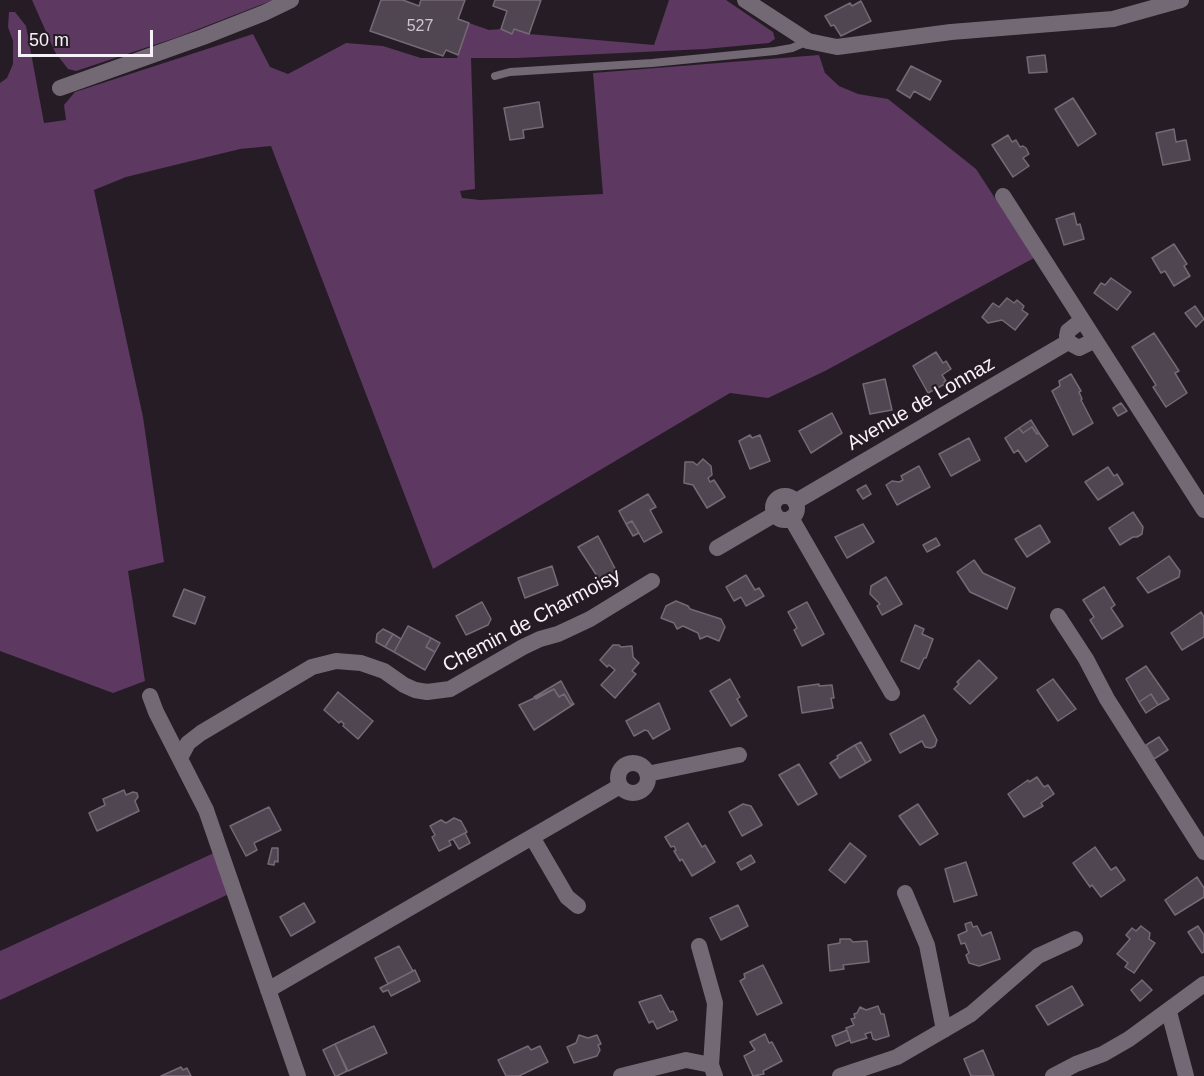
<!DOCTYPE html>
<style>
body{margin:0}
#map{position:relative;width:1204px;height:1076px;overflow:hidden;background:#251c26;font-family:Helvetica,sans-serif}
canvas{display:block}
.scale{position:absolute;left:18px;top:30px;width:135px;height:27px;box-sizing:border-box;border:3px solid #f7f1f8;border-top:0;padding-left:8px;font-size:18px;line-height:21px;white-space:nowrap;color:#f7f1f8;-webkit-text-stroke:4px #251c26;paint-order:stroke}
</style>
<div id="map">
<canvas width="1204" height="1076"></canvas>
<div class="scale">50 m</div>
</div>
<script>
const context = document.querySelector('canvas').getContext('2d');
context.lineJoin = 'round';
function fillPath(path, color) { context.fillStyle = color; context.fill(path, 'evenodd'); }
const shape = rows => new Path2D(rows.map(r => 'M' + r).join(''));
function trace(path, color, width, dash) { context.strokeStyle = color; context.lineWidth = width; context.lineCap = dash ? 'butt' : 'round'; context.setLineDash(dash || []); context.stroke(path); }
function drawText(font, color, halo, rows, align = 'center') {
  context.font = font + ' Helvetica,sans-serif'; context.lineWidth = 4.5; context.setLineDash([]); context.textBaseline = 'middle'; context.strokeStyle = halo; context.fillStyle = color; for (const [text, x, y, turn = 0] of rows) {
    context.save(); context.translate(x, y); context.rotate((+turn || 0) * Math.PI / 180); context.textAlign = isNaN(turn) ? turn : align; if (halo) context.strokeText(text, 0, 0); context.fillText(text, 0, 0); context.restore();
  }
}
fillPath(shape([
 [32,0,273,0,178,37,76,71,68,69,55,52],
 [669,0,726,0,773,32,775,39,769,43,705,49,517,58,471,58,475,189,460,191,462,198,480,200,603,194,593,73,819,55,825,73,839,86,858,94,888,99,976,169,1034,258,825,371,768,398,730,393,433,569,271,146,240,149,126,177,94,190,143,417,164,562,128,571,145,681,113,693,0,651,0,83,7,78,13,64,13,41,8,27,9,12,15,12,26,26,44,123,66,120,64,105,75,92,253,34,270,67,288,74,346,43,383,46,421,58,457,58,469,23,489,30,501,29,512,34,514,29,529,34,654,45],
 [216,852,229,894,0,1000,0,951]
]), '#5d3861');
const building = shape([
 [381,0,403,0,419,6,421,0,465,0,458,19,469,23,458,55,446,50,443,56,370,31,381,0],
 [495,0,541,0,529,34,514,29,512,34,501,29,507,11,493,6,495,0],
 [861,1,871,21,841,36,834,25,831,26,825,16,850,3,852,6,861,1],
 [1045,55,1047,72,1029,73,1027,57,1045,55],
 [911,66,941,81,930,100,914,91,910,98,897,90,911,66],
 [1073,98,1096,134,1078,146,1055,109,1073,98],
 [539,102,543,127,523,130,524,138,510,140,504,108,539,102],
 [1174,129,1176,142,1186,140,1190,160,1163,165,1156,133,1174,129],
 [1008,135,1012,142,1016,140,1020,147,1023,146,1026,148,1029,154,1023,158,1029,166,1013,177,992,145,1008,135],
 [1074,213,1077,225,1080,224,1084,239,1064,245,1056,219,1074,213],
 [1174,244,1187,264,1184,266,1190,276,1174,286,1165,271,1161,273,1152,258,1174,244],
 [1111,278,1131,292,1117,310,1094,293,1101,283,1105,285,1111,278],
 [1007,298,1014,303,1017,300,1024,306,1022,310,1028,314,1015,330,1002,320,988,323,982,317,993,303,999,307,1007,298],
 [1195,306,1204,319,1196,327,1185,313,1195,306],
 [1154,333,1179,371,1175,373,1187,393,1166,407,1153,387,1156,385,1132,347,1154,333],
 [936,352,943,363,946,361,951,369,942,375,946,381,944,382,945,384,928,393,913,366,936,352],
 [1071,374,1081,391,1079,392,1082,399,1081,400,1093,423,1073,435,1052,391,1060,386,1059,381,1071,374],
 [885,379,892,410,870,414,863,384,885,379],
 [1121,403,1127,411,1118,416,1113,408,1121,403],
 [832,413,842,433,811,453,799,431,832,413],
 [1031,420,1039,433,1037,434,1032,427,1023,433,1019,428,1031,420],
 [1032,427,1037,434,1039,433,1048,446,1026,462,1018,450,1014,453,1005,438,1019,428,1023,433,1032,427],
 [750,435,752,438,760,435,770,461,750,469,739,441,750,435],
 [969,438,980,460,951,476,939,454,969,438],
 [703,459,711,466,712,475,708,478,710,482,714,480,725,497,707,508,693,485,684,483,685,462,693,462,697,465,703,459],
 [919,466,930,487,897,505,886,485,892,481,899,482,903,480,901,476,919,466],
 [1108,467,1114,476,1117,474,1123,484,1098,500,1085,482,1108,467],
 [866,485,871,494,863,499,857,490,866,485],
 [648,494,656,507,650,510,662,532,644,542,632,521,626,524,619,511,648,494],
 [1133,512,1143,527,1142,534,1137,537,1133,537,1120,545,1109,528,1133,512],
 [632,521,639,533,633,536,626,524,632,521],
 [863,524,874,542,847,558,835,537,863,524],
 [1040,525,1050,542,1027,557,1015,539,1040,525],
 [598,536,619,576,603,585,578,547,598,536],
 [936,538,940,545,927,552,923,545,936,538],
 [1169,556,1180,571,1179,577,1148,593,1137,578,1169,556],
 [974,560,983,573,1015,588,1007,609,970,592,957,572,974,560],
 [552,566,558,585,525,598,518,578,552,566],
 [746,575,755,590,759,588,764,596,746,606,741,597,734,601,726,587,746,575],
 [886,577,902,604,882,615,877,606,880,604,870,594,871,586,886,577],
 [1104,587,1115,605,1111,608,1123,626,1102,639,1090,620,1094,617,1083,600,1104,587],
 [184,589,205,597,195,624,173,616,184,589],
 [676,601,688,606,690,609,721,619,725,627,719,641,707,636,700,639,698,633,683,626,677,629,674,623,661,618,666,606,676,601],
 [482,602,491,619,488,625,466,635,456,616,482,602],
 [807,602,824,634,802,646,794,630,797,628,788,612,807,602],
 [1201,612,1204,617,1204,637,1182,650,1171,633,1201,612],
 [915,625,924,629,922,634,933,639,926,658,924,658,919,669,901,661,915,625],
 [408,626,431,638,426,647,435,652,425,670,394,652,408,626],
 [383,629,393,634,385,647,376,642,377,634,383,629],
 [393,634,401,639,394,652,385,647,393,634],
 [431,638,440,643,435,652,426,647,431,638],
 [613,645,619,645,621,647,632,646,633,657,639,663,632,671,636,674,615,698,601,685,615,670,609,665,607,667,600,660,613,645],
 [979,660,997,678,970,704,954,689,959,684,957,682,979,660],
 [1146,666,1169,699,1158,705,1151,694,1139,702,1126,679,1146,666],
 [730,679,740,697,737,699,747,716,731,726,710,691,730,679],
 [1053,679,1076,709,1058,721,1037,690,1053,679],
 [561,681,573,703,571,705,564,694,559,697,554,689,536,699,534,697,561,681],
 [819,684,819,686,832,685,834,698,831,698,833,708,802,713,798,687,819,684],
 [554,689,559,697,564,694,571,705,573,703,574,704,534,730,519,705,554,689],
 [338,692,373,721,358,739,343,726,344,724,341,721,339,723,324,710,338,692],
 [1151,694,1158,705,1146,713,1139,702,1151,694],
 [659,703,670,729,653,739,648,731,645,730,634,736,626,721,659,703],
 [924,715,937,740,935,746,931,748,925,747,922,741,900,753,890,734,924,715],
 [1159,737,1168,750,1154,759,1146,745,1159,737],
 [861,742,871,760,866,763,855,745,861,742],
 [855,745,866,763,840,778,830,763,838,758,837,756,855,745],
 [799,764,817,794,798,805,779,775,799,764],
 [1037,777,1044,787,1048,785,1054,794,1041,803,1043,806,1024,817,1008,794,1028,780,1029,782,1037,777],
 [124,790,126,795,133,792,137,793,138,797,135,801,139,811,97,831,89,813,105,805,103,799,124,790],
 [743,804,751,806,762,825,742,836,729,812,743,804],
 [918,804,938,834,920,845,899,816,918,804],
 [269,807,281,830,254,843,257,850,246,856,230,826,269,807],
 [454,818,461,821,467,832,449,841,451,845,439,851,432,837,435,835,430,826,441,820,446,823,454,818],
 [688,823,702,847,705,845,715,862,692,876,682,859,680,861,674,851,676,850,674,846,671,847,665,837,688,823],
 [465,833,470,843,459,849,453,839,465,833],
 [850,843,866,856,845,883,829,870,850,843],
 [1095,847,1111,870,1116,867,1125,880,1101,897,1092,885,1090,887,1073,863,1095,847],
 [272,848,278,848,278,862,275,861,274,865,268,864,272,848],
 [751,855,755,862,741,870,737,863,751,855],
 [966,862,977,895,954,902,945,869,966,862],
 [1197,877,1204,888,1204,897,1175,915,1165,900,1197,877],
 [304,903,315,922,291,936,280,917,304,903],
 [738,905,748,926,721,940,710,918,738,905],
 [971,922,973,927,977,926,982,936,991,932,1000,959,979,966,969,963,966,955,969,953,965,943,961,944,958,935,967,931,965,924,971,922],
 [1141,926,1150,933,1149,939,1155,943,1134,973,1125,967,1128,963,1117,954,1130,939,1126,935,1132,928,1136,931,1141,926],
 [1198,926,1204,935,1204,952,1202,953,1188,932,1198,926],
 [840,939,850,939,853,942,867,941,869,962,843,965,844,969,830,971,828,945,840,943,840,939],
 [399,946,413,971,388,984,375,958,399,946],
 [763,965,782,1003,757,1015,740,981,745,978,744,974,763,965],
 [415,970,420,981,391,996,388,990,383,992,380,988,415,970],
 [1142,980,1152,990,1140,1001,1131,990,1142,980],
 [1072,986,1083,1005,1048,1025,1036,1006,1072,986],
 [661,995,670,1012,673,1011,677,1020,657,1029,653,1021,649,1023,639,1002,661,995],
 [878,1006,881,1014,884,1014,889,1036,876,1040,873,1039,871,1032,865,1034,867,1038,851,1043,846,1028,854,1025,851,1019,855,1018,854,1014,857,1013,860,1007,866,1010,878,1006],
 [374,1026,387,1053,348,1071,335,1044,374,1026],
 [847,1030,850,1040,836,1046,832,1036,847,1030],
 [765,1034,769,1043,772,1042,782,1061,763,1071,764,1074,753,1076,744,1056,755,1050,750,1042,765,1034],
 [579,1035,588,1038,597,1035,601,1044,598,1045,600,1050,597,1056,574,1063,567,1047,576,1043,579,1035],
 [335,1044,347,1071,337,1076,335,1076,323,1050,335,1044],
 [528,1046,531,1050,540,1046,548,1062,519,1076,506,1076,498,1060,528,1046],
 [983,1050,994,1076,971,1076,964,1059,983,1050],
 [181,1067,183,1070,187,1068,191,1076,161,1076,181,1067]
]);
fillPath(building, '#504651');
trace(building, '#746a75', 1.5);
trace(shape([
 [495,76,510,72,652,63,775,51,792,48,808,41]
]), '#736974', 8);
trace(shape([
 [745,0,808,41,837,47,951,32,1113,19,1181,0],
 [60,88,203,37,264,13,291,0],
 [1003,196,1204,510],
 [1082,320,1068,331,1067,336,1068,342,1079,348,1095,340],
 '773 508a12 12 0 1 1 24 0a12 12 0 1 1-24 0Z',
 [795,502,1068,342],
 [791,518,892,693],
 [717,548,775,514],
 [1058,616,1086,659,1107,699,1204,852],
 [150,696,156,712,206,810,298,1076],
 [180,758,188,743,201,733,312,667,336,661,361,663,384,671,404,685,415,690,427,692,450,689,523,647,540,639,558,634,590,619,652,581],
 '618 778a15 15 0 1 1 30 0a15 15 0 1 1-30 0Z',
 [647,774,739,755],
 [532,837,567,897,578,906],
 [905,893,927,945,944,1030],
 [699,946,715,1003,711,1065],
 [268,990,620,786],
 [1169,1012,1186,1076],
 [621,1076,686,1060,711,1065,715,1076],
 [840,1076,897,1057,971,1014,1038,956,1075,939],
 [1053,1076,1076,1064,1103,1054,1129,1039,1204,984]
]), '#736974', 16);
drawText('16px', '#cdc6ce', null, [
 ["527",420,27]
]);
drawText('20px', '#f7f1f8', '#251c26', [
 ["Avenue de Lonnaz",921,404,-30],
 ["Chemin de Charmoisy",532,621,-28]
]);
</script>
